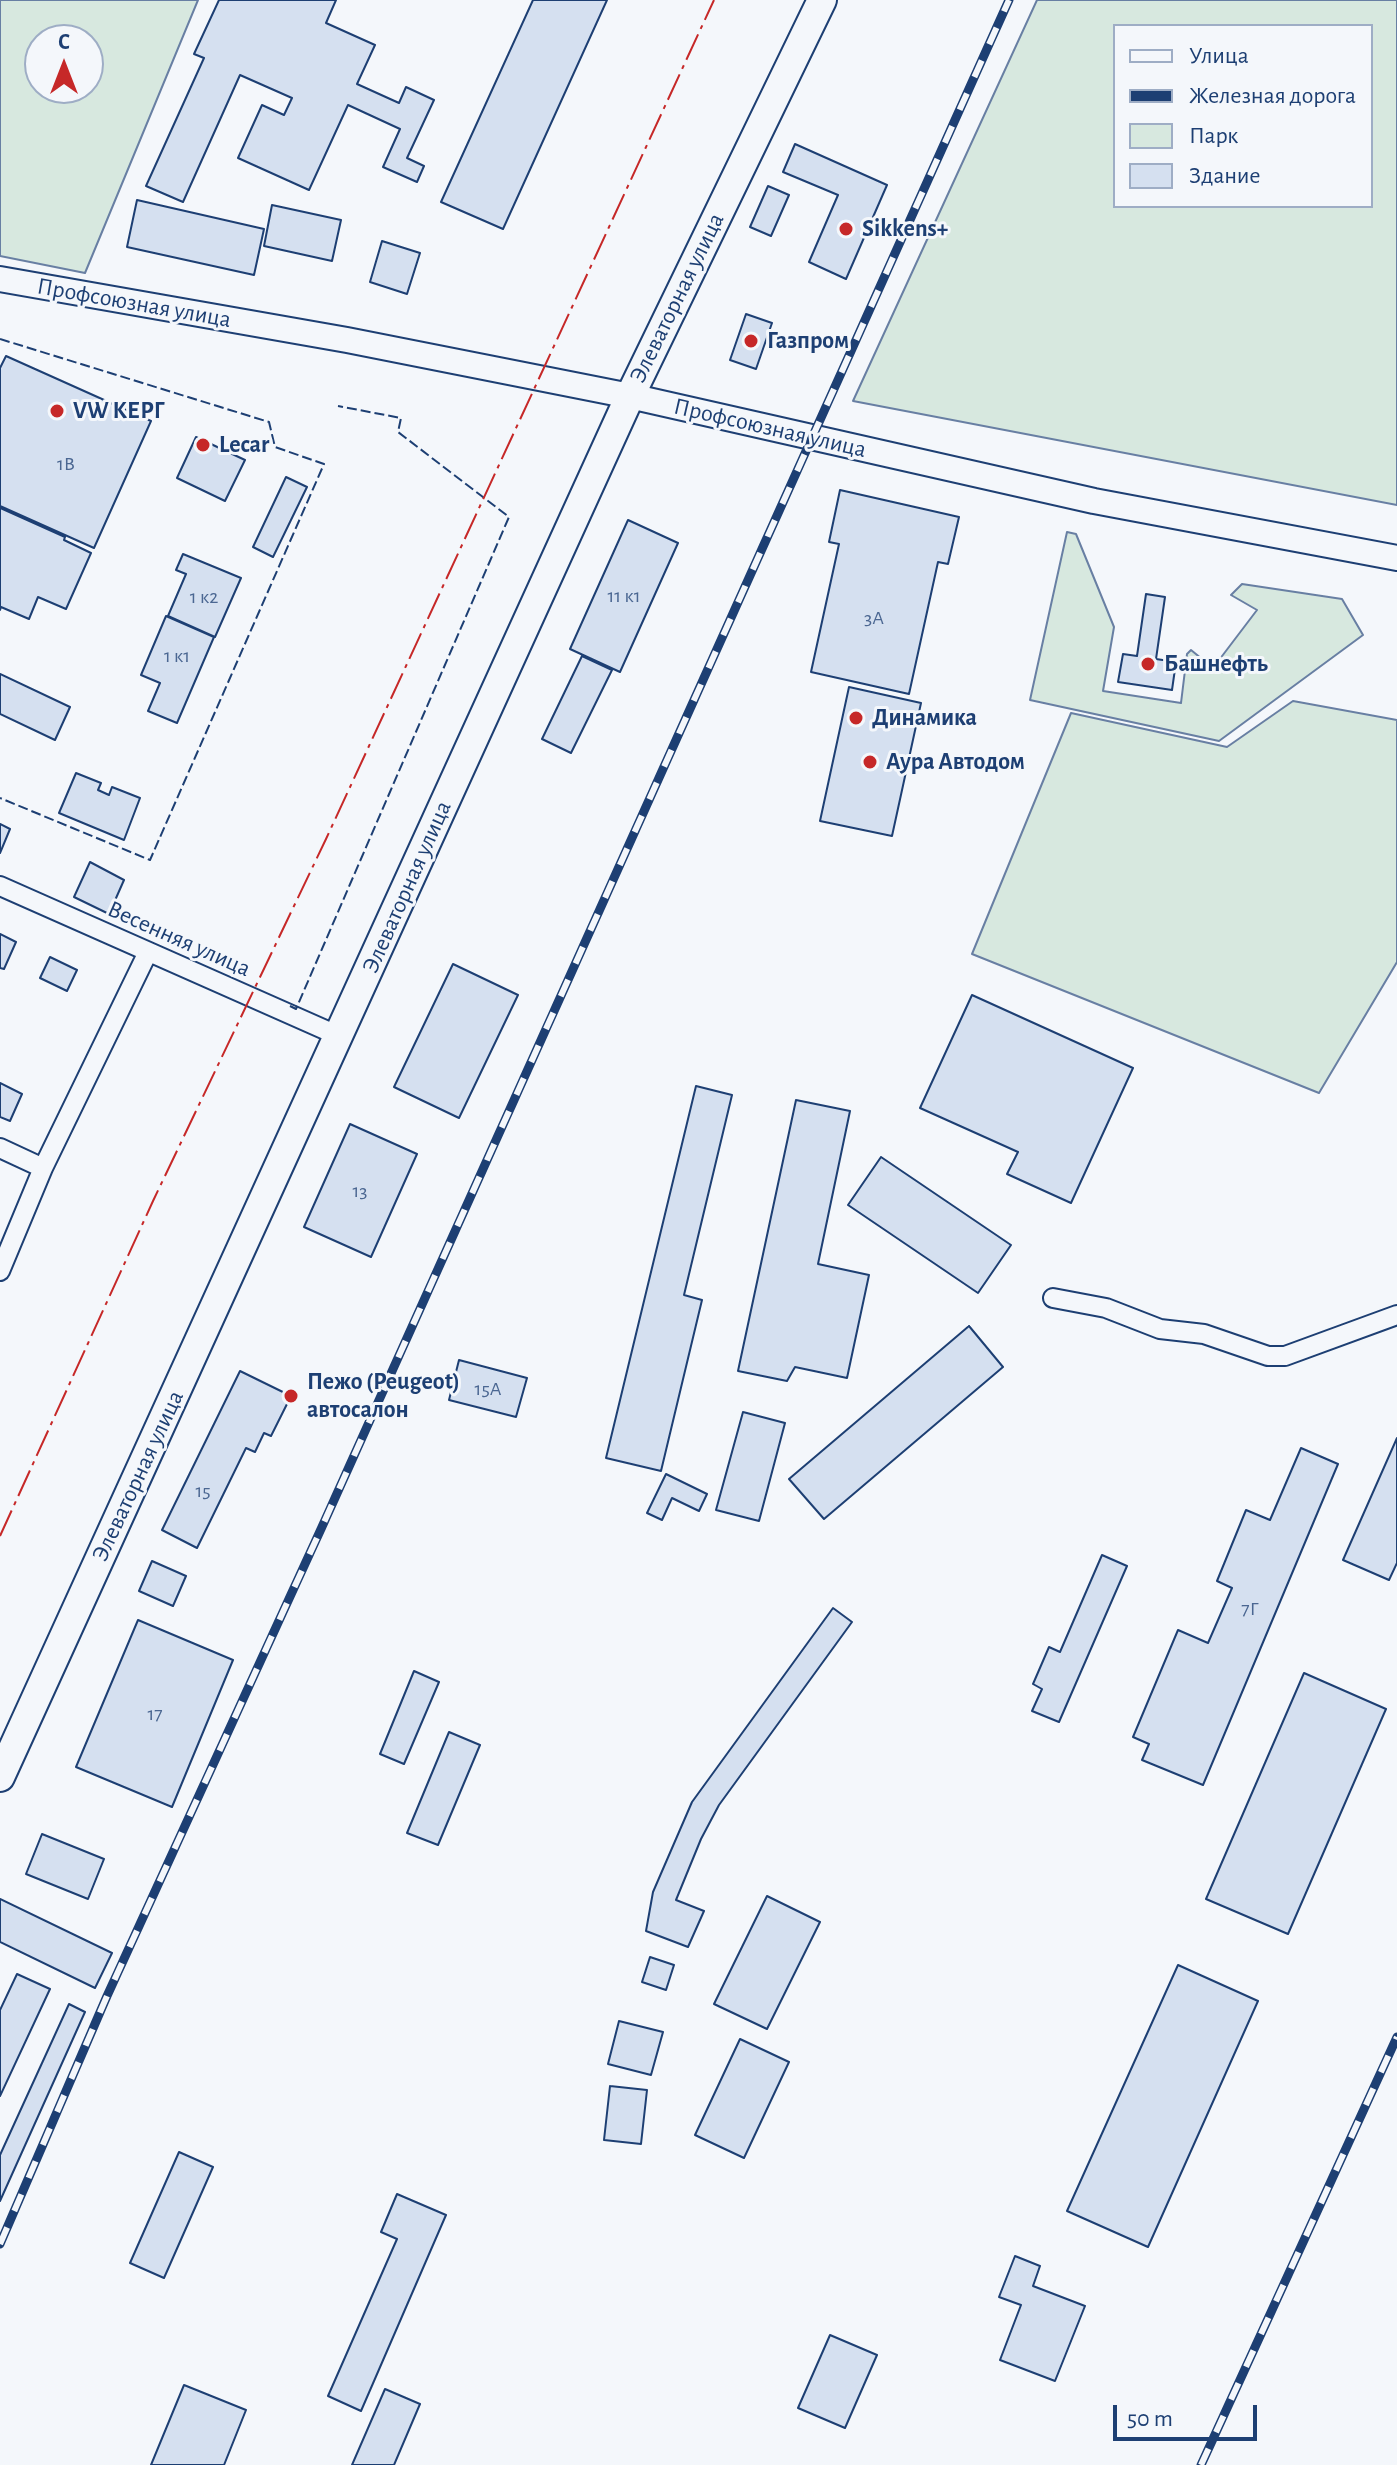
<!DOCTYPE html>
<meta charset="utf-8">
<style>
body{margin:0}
#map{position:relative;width:1397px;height:2465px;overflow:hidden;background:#f4f7fb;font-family:"Alegreya Sans",sans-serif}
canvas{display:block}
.legend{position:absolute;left:1113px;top:24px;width:260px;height:184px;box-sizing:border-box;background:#f4f7fb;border:2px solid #9eadc5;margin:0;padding:10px 14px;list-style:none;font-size:24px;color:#1d3f73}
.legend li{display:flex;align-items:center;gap:16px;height:40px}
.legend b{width:40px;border:2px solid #9eadc5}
.north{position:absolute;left:24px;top:24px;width:80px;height:80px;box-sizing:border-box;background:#f4f7fb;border:2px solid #9eadc5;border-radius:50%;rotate:0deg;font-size:22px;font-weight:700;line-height:32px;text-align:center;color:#1d3f73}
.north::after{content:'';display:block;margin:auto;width:28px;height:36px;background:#c62828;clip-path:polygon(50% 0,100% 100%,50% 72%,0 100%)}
.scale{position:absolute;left:1113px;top:2405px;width:144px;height:36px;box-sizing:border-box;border:4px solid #1d3f73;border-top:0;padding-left:10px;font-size:24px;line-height:28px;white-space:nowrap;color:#1d3f73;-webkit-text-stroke:6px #f4f7fb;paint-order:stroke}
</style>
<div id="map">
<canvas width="1397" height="2465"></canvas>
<ul class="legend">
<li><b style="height:10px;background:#f4f7fb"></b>Улица</li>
<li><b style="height:10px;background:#1d3f73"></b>Железная дорога</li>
<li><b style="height:22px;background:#d7e8df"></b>Парк</li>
<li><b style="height:22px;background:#d5e0f0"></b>Здание</li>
</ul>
<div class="north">С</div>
<div class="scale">50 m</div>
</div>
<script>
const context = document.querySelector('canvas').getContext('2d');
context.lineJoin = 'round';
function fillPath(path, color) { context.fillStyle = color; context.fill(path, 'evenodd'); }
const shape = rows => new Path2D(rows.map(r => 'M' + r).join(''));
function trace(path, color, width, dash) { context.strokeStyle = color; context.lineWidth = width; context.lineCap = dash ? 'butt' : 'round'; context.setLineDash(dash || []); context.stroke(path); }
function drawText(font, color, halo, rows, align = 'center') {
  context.font = font + ' "Alegreya Sans",sans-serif'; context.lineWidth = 6; context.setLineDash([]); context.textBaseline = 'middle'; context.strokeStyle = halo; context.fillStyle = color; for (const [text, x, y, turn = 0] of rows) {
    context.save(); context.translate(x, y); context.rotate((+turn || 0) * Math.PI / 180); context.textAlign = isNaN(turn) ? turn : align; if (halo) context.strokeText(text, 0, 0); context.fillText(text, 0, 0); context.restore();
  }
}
const green = shape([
 [0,0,198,0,85,273,0,256,0,0],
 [88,40,88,88,40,88,40,40,88,40],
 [1037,0,1397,0,1397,505,853,401,1037,0],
 [1371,26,1371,206,1115,206,1115,26,1371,26],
 [1067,532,1076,534,1114,627,1103,691,1181,703,1187,654,1191,650,1213,668,1257,610,1231,595,1242,584,1342,599,1363,635,1219,741,1030,700,1067,532],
 [1293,701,1397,720,1397,962,1319,1093,972,954,1071,713,1227,747,1293,701]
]);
fillPath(green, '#d7e8df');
trace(green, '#687fa3', 2);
const building = shape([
 [219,0,336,0,326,23,375,45,357,84,399,103,406,87,434,100,407,158,424,166,417,182,383,167,400,129,348,105,309,190,238,158,262,105,284,115,292,98,240,75,183,202,146,186,204,58,194,54,219,0],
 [533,0,607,0,503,229,441,202,533,0],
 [795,144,887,185,846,279,809,262,838,195,783,172,795,144],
 [768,186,789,195,771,236,750,227,768,186],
 [137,200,264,229,254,275,127,247,137,200],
 [272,205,341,220,332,261,264,246,272,205],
 [382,241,420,253,407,294,370,282,382,241],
 [746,314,772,323,756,369,730,360,746,314],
 [6,356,151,421,94,548,0,506,0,368,6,356],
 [196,437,245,460,225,501,177,478,196,437],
 [286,477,307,487,273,557,253,547,286,477],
 [840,490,959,517,948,564,938,562,909,694,811,672,839,544,829,542,840,490],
 [0,508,65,537,64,540,91,553,66,609,38,597,29,619,1,607,0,610,0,508],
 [628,520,678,543,620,672,570,649,628,520],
 [183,554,241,578,215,637,168,616,186,574,176,570,183,554],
 [1146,594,1165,597,1156,659,1176,662,1172,690,1118,682,1123,654,1137,656,1146,594],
 [166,616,214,637,177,723,148,711,160,683,141,675,166,616],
 [582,656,612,670,571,753,542,739,582,656],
 [0,674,70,707,55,740,0,714,0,674],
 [849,687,921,703,892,836,820,821,849,687],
 [76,773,101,783,98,790,109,795,112,787,140,798,124,840,59,813,76,773],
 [0,824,10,829,0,853,0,824],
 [90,862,124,880,109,914,74,897,90,862],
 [0,934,16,942,4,969,0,968,0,934],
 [50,957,77,970,67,991,40,978,50,957],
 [453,964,518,995,459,1118,394,1087,453,964],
 [972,995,1133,1068,1071,1203,1007,1174,1018,1152,920,1108,972,995],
 [0,1083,22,1094,10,1121,0,1117,0,1083],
 [696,1086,732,1095,684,1295,702,1300,661,1471,606,1458,696,1086],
 [796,1100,850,1111,818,1264,869,1275,847,1378,795,1367,787,1381,738,1371,796,1100],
 [350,1124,417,1154,371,1257,304,1227,350,1124],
 [881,1157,1011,1245,978,1293,848,1205,881,1157],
 [969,1326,1003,1367,824,1519,789,1479,969,1326],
 [459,1360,527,1378,516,1417,449,1400,459,1360],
 [240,1371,291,1396,271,1436,264,1433,255,1452,246,1448,197,1548,162,1530,240,1371],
 [743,1412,785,1423,759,1521,716,1510,743,1412],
 [1397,1438,1397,1563,1389,1580,1343,1560,1397,1438],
 [1301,1448,1338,1464,1203,1785,1142,1760,1149,1744,1133,1737,1178,1630,1208,1643,1232,1588,1217,1581,1246,1510,1270,1520,1301,1448],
 [666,1474,707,1494,699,1511,672,1498,662,1520,647,1513,666,1474],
 [1102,1555,1127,1566,1059,1722,1032,1711,1042,1689,1033,1684,1049,1647,1060,1652,1102,1555],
 [152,1561,186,1576,173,1606,139,1591,152,1561],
 [833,1608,852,1622,719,1805,701,1839,676,1900,704,1911,688,1947,646,1931,653,1892,692,1802,833,1608],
 [138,1620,233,1660,172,1807,76,1767,138,1620],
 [414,1671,439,1682,404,1764,380,1754,414,1671],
 [1304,1673,1386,1709,1288,1934,1206,1899,1304,1673],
 [449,1732,480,1745,438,1845,407,1833,449,1732],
 [42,1834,104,1859,88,1899,26,1874,42,1834],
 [767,1896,820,1922,767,2029,714,2004,767,1896],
 [0,1899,112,1953,95,1988,0,1942,0,1899],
 [650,1957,674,1965,666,1990,642,1982,650,1957],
 [1178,1965,1258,2001,1148,2247,1067,2211,1178,1965],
 [17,1974,50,1989,0,2096,0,2010,17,1974],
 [69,2004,85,2012,0,2201,0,2155,69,2004],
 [619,2021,663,2032,651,2075,608,2064,619,2021],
 [740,2039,789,2062,744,2158,695,2135,740,2039],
 [610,2086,647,2090,641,2144,604,2140,610,2086],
 [179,2152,213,2167,164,2278,130,2263,179,2152],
 [397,2194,446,2215,361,2411,328,2396,397,2239,381,2232,397,2194],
 [1015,2256,1040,2266,1033,2286,1085,2306,1055,2381,1000,2360,1021,2305,999,2297,1015,2256],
 [830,2335,877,2355,845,2428,798,2408,830,2335],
 [184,2385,246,2410,224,2465,151,2465,184,2385],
 [385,2389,420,2404,394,2465,352,2465,385,2389]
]);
fillPath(building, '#d5e0f0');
trace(building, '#1d3f73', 2);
const street = shape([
 [0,886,339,1036],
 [0,1148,43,1168],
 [0,1271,43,1168,148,952],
 [1053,1298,1106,1308,1160,1329,1204,1334,1268,1356,1285,1356,1397,1315]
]);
const secondary = shape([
 [0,279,347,340,630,396,1094,501,1397,558]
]);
const primary = shape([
 [0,1777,630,396,822,0]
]);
trace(street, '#1d3f73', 22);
trace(secondary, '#1d3f73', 28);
trace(primary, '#1d3f73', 32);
trace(street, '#f4f7fb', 18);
trace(secondary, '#f4f7fb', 24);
trace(primary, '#f4f7fb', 28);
const rail = shape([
 [0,2244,107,1996,321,1529,1009,0],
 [1201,2465,1397,2037]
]);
trace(rail, '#1d3f73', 9);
trace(rail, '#f4f7fb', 6, [18]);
trace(shape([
 [0,339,269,422,275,447,324,464,150,860,0,798],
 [290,1006,296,1009,509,517,398,432,401,418,338,406]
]), '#1d3f73', 2, [10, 4]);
trace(shape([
 [0,1536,153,1201,326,839,714,0]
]), '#c62828', 2, [28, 6, 4, 6]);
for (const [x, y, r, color] of [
 [846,229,8,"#c62828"],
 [751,341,8,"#c62828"],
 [57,411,8,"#c62828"],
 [203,445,8,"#c62828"],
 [1148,664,8,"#c62828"],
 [856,718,8,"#c62828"],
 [870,762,8,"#c62828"],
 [291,1396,8,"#c62828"]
]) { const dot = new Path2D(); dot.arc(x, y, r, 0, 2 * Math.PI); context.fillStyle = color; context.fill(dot); trace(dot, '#f4f7fb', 3); }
drawText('20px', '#4b6792', null, [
 ["1В",66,464],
 ["11 к1",624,596],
 ["1 к2",204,597],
 ["3А",874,618],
 ["1 к1",177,656],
 ["13",360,1191],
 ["15А",488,1389],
 ["15",203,1491],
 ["7Г",1250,1609],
 ["17",155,1714]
]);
drawText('bold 24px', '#1d3f73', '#f4f7fb', [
 ["Sikkens+",862,229],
 ["Газпром",767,341],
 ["VW КЕРГ",73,411],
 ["Lecar",219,445],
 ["Башнефть",1164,664],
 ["Динамика",872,718],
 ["Аура Автодом",886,762],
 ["Пежо (Peugeot)",307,1382],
 ["автосалон",307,1410]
], 'left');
drawText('24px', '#1d3f73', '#f4f7fb', [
 ["Элеваторная улица",677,298,-64],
 ["Профсоюзная улица",134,303,10],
 ["Профсоюзная улица",770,428,13],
 ["Элеваторная улица",407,887,-66],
 ["Весенняя улица",179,939,24],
 ["Элеваторная улица",138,1476,-65]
]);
</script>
